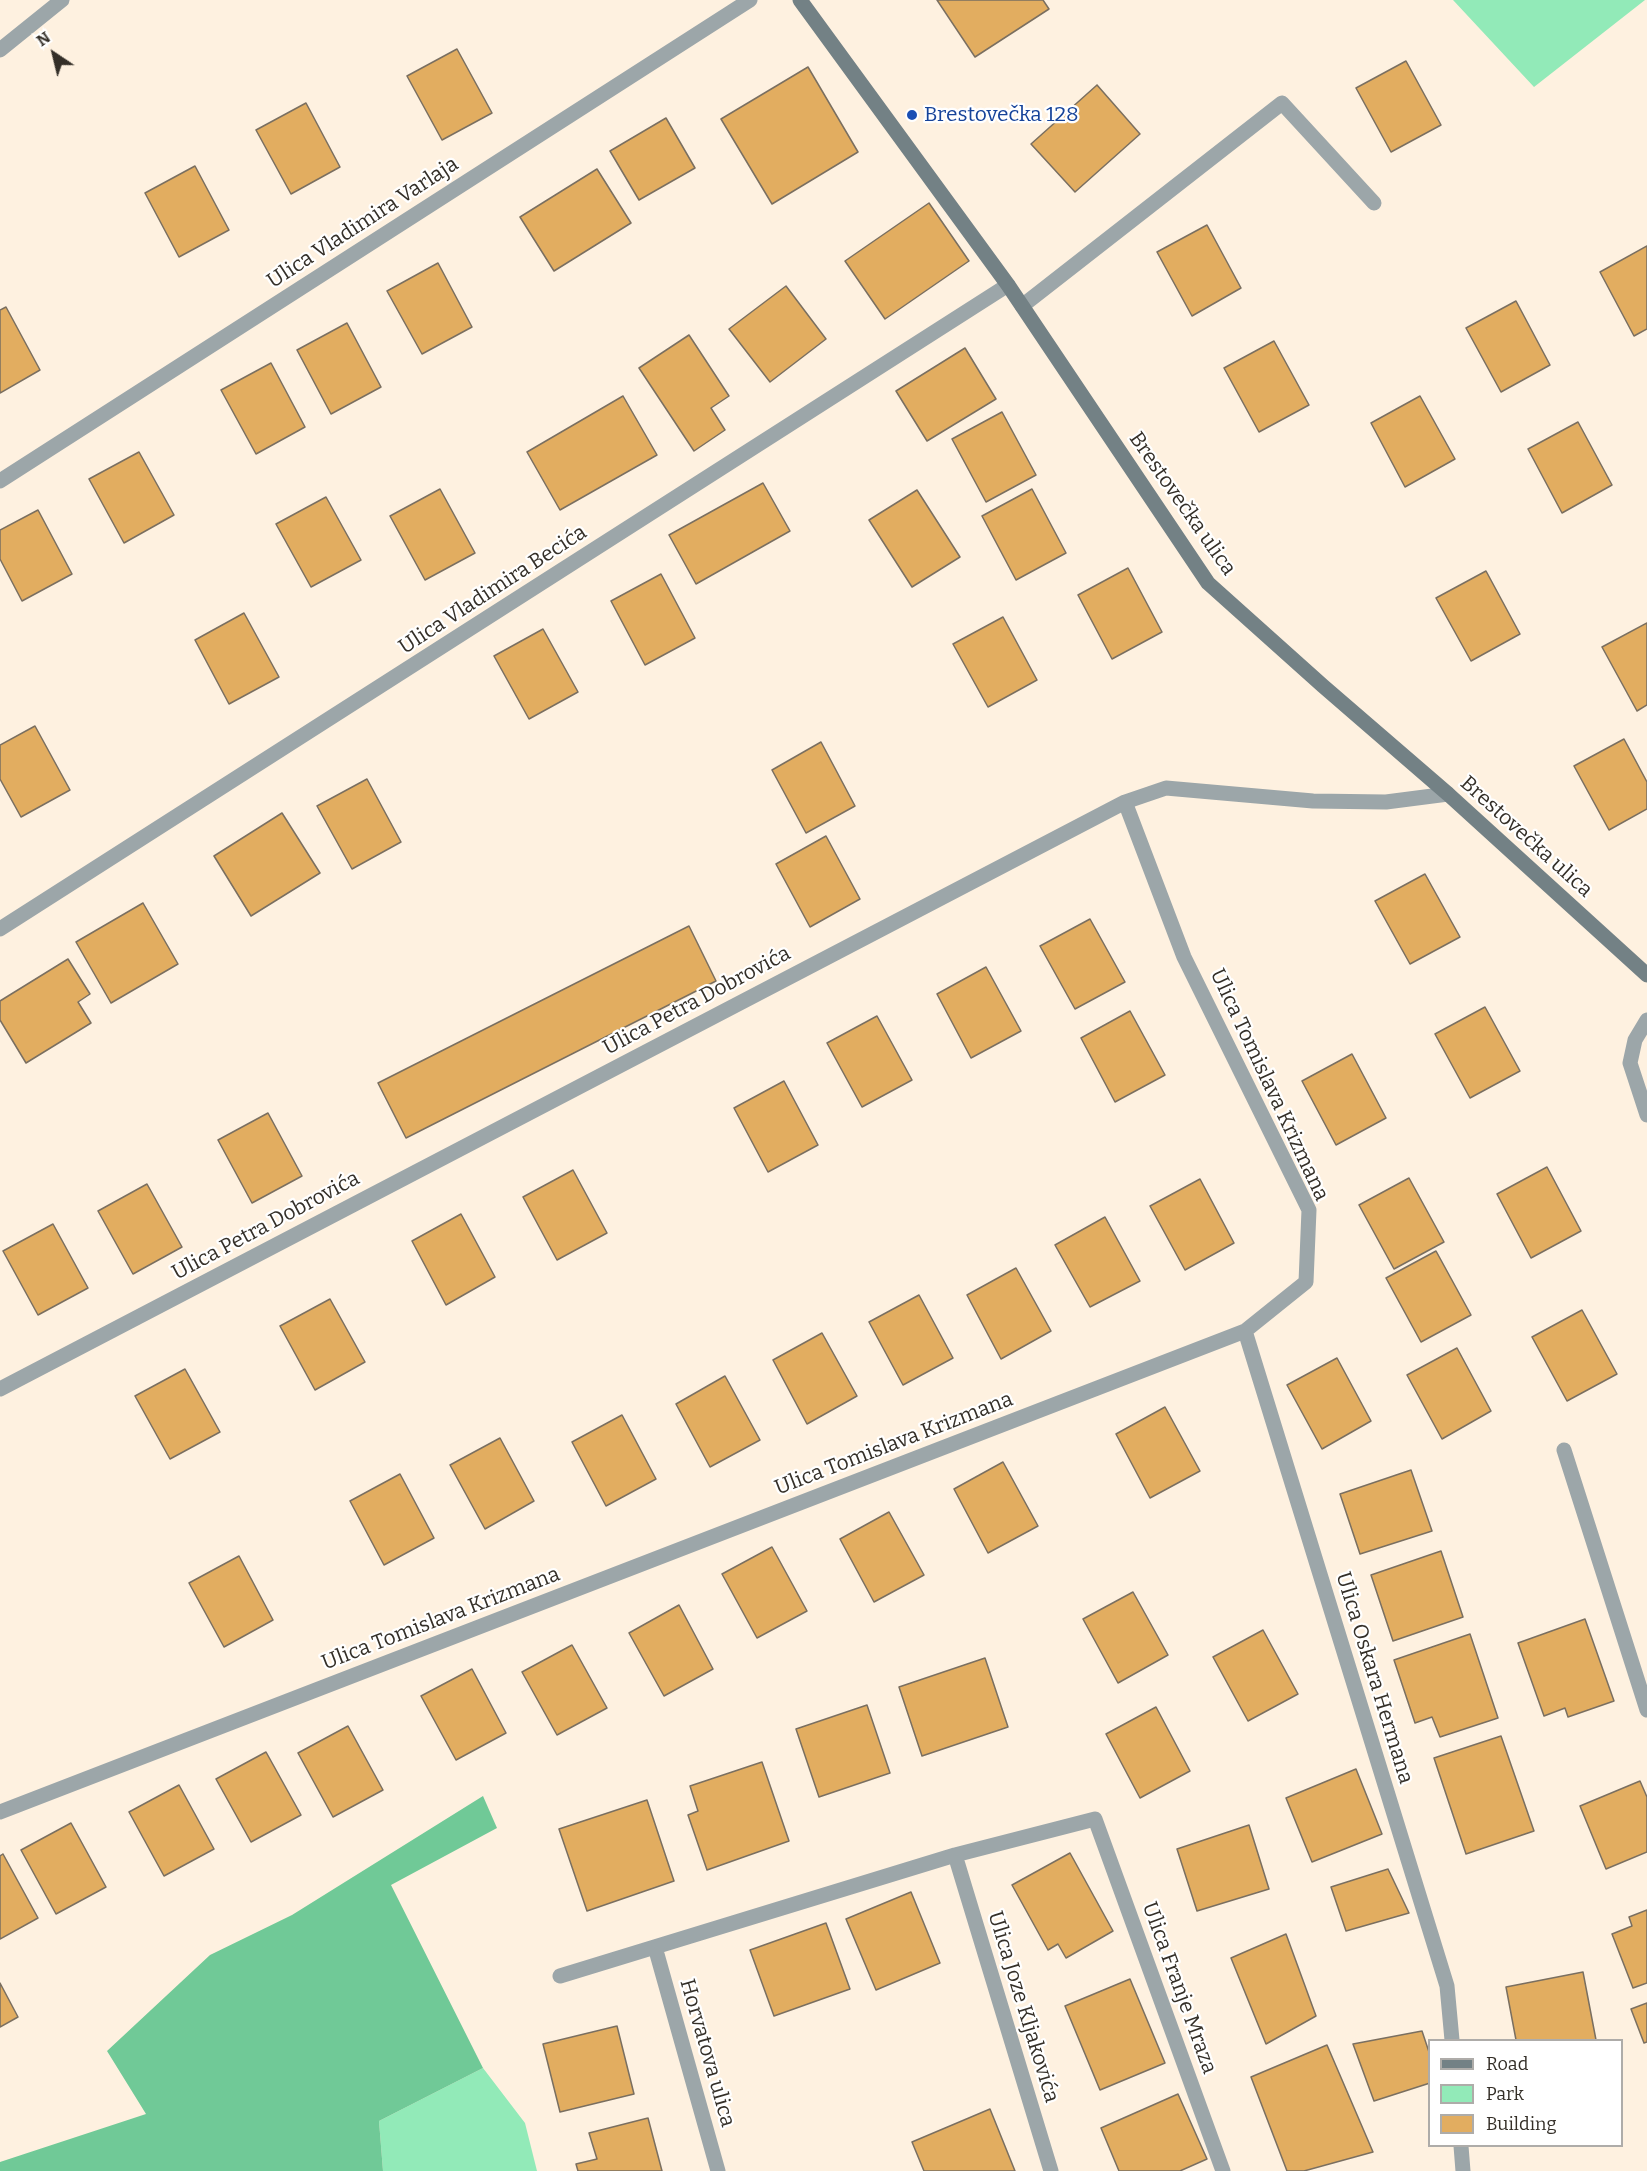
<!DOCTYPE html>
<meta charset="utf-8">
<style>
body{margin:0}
#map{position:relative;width:1647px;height:2171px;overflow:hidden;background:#fef1e0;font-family:Bitter,serif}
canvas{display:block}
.legend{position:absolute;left:1428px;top:2039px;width:195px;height:108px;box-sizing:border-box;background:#fff;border:2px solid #aeaca9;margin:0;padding:8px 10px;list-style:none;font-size:18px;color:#342f28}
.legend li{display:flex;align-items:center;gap:12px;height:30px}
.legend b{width:30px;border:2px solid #aeaca9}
.north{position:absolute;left:24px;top:24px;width:60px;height:60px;-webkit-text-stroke:4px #fff;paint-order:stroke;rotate:325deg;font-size:16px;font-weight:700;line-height:24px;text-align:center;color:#342f28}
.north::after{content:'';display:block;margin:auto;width:21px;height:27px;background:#342f28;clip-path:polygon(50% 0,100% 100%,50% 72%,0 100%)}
</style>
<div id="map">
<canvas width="1647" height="2171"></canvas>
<ul class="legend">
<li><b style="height:8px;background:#738185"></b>Road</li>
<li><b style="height:16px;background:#92eab8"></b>Park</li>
<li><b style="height:16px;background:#e2ad60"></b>Building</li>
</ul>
<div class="north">N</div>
</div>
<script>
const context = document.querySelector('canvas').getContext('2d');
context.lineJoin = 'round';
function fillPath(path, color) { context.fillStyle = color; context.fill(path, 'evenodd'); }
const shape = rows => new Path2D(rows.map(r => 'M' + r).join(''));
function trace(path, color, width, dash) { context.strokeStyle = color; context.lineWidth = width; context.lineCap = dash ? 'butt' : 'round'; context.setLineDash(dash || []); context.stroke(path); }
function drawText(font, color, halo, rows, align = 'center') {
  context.font = font + ' Bitter,serif'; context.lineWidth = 4.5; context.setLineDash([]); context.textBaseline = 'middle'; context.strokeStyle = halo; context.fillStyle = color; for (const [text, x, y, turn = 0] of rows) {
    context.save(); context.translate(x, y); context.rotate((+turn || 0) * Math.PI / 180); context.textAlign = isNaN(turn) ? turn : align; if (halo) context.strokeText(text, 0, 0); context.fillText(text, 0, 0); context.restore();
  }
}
fillPath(shape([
 [1453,0,1645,0,1534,87],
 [483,2068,525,2123,537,2171,383,2171,379,2121]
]), '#92eab8');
fillPath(shape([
 [483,1796,497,1828,391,1885,483,2068,379,2121,383,2171,0,2171,0,2162,146,2114,107,2051,210,1955,292,1915]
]), '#70c997');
const building = shape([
 [937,0,1043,0,1049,9,975,57,937,0],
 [457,49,492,113,442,140,407,76,457,49],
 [1406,61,1441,125,1391,152,1356,88,1406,61],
 [808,67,858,152,772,204,721,119,808,67],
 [1097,85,1140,134,1075,192,1031,144,1097,85],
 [306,103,340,167,291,194,256,130,306,103],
 [666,118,695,168,639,200,610,151,666,118],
 [195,166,229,230,179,257,145,193,195,166],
 [597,169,631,223,554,271,520,217,597,169],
 [929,203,969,261,885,319,845,261,929,203],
 [1207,225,1241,288,1192,316,1157,252,1207,225],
 [1647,246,1647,329,1634,336,1600,272,1647,246],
 [438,263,472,327,422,354,387,291,438,263],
 [786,286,826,339,770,382,729,329,786,286],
 [1516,301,1550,365,1501,392,1466,328,1516,301],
 [6,307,40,370,0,393,0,310,6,307],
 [347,323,381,387,331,414,297,350,347,323],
 [689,335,729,396,711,408,725,430,694,451,639,368,689,335],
 [1274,341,1309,405,1259,432,1224,368,1274,341],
 [965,348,996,399,927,441,896,391,965,348],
 [271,363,305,427,256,454,221,390,271,363],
 [623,396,657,455,560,510,527,452,623,396],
 [1420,396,1455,459,1405,487,1371,423,1420,396],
 [1002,412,1036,475,986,502,952,439,1002,412],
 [1578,422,1612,485,1562,513,1528,449,1578,422],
 [139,452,174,515,124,543,89,479,139,452],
 [763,483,790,531,696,584,669,535,763,483],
 [440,489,475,553,425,580,390,516,440,489],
 [1032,489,1066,553,1016,580,982,516,1032,489],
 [917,490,960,557,912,587,869,520,917,490],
 [326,497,361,560,311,587,276,524,326,497],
 [38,510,72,574,22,601,0,559,0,530,38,510],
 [1128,568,1162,632,1112,659,1078,595,1128,568],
 [1486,571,1520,634,1471,661,1436,598,1486,571],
 [661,574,695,638,645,665,611,601,661,574],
 [244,613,279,677,229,704,195,640,244,613],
 [1003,617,1037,680,988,707,953,644,1003,617],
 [1647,623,1647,705,1637,711,1602,647,1647,623],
 [543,629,578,692,529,719,494,656,543,629],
 [35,726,70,790,21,817,0,779,0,745,35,726],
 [1624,739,1647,782,1647,809,1609,830,1574,766,1624,739],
 [821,742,855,806,806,833,772,770,821,742],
 [367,779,401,842,352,869,317,806,367,779],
 [282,813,320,873,251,916,214,856,282,813],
 [826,836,860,899,810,927,776,864,826,836],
 [1425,874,1460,937,1410,964,1375,901,1425,874],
 [143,903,178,964,111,1003,76,942,143,903],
 [1090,919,1125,982,1075,1009,1040,946,1090,919],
 [689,926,716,981,406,1138,378,1083,689,926],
 [68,959,90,994,78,1002,91,1023,26,1063,0,1020,0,1001,68,959],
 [986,967,1021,1031,971,1058,937,994,986,967],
 [1485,1007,1520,1071,1470,1098,1435,1034,1485,1007],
 [1130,1011,1165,1075,1115,1102,1081,1038,1130,1011],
 [877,1016,912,1080,862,1107,827,1043,877,1016],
 [1352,1054,1386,1118,1336,1145,1302,1081,1352,1054],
 [784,1081,818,1145,768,1172,734,1108,784,1081],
 [268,1113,302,1176,252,1203,218,1140,268,1113],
 [1547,1167,1581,1231,1531,1258,1497,1194,1547,1167],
 [573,1170,607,1233,557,1260,523,1197,573,1170],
 [1409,1178,1444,1242,1394,1269,1359,1205,1409,1178],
 [1200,1179,1234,1243,1185,1270,1150,1206,1200,1179],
 [147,1184,182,1247,133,1274,98,1211,147,1184],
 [461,1214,495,1277,446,1305,412,1241,461,1214],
 [1105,1217,1140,1281,1090,1307,1055,1245,1105,1217],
 [53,1224,88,1288,38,1315,3,1251,53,1224],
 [1436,1251,1471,1315,1421,1342,1386,1278,1436,1251],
 [1016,1268,1051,1331,1001,1359,967,1295,1016,1268],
 [919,1295,953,1358,903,1385,869,1322,919,1295],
 [330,1299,365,1362,315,1390,280,1326,330,1299],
 [1582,1310,1617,1374,1567,1401,1532,1337,1582,1310],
 [822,1333,857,1396,807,1424,773,1360,822,1333],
 [1457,1348,1491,1411,1442,1439,1407,1375,1457,1348],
 [1337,1358,1371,1421,1322,1449,1287,1385,1337,1358],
 [185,1369,220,1432,170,1459,135,1396,185,1369],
 [725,1376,760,1440,710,1467,676,1404,725,1376],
 [1165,1407,1200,1471,1150,1498,1116,1434,1165,1407],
 [622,1415,656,1479,606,1506,572,1442,622,1415],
 [500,1438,534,1501,485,1529,450,1465,500,1438],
 [1003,1462,1038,1526,988,1553,954,1489,1003,1462],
 [1411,1470,1432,1531,1360,1554,1340,1494,1411,1470],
 [400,1474,434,1538,384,1565,350,1501,400,1474],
 [889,1512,924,1575,874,1602,840,1539,889,1512],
 [772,1547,807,1611,757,1638,722,1574,772,1547],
 [1441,1551,1463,1617,1393,1641,1371,1575,1441,1551],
 [239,1556,273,1620,224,1647,189,1583,239,1556],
 [1133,1592,1168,1655,1118,1683,1083,1619,1133,1592],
 [679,1605,713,1669,664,1696,629,1633,679,1605],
 [1585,1619,1614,1701,1568,1717,1565,1708,1544,1716,1518,1643,1585,1619],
 [1263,1630,1298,1694,1248,1721,1213,1657,1263,1630],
 [1470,1634,1498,1718,1440,1737,1432,1717,1415,1723,1394,1660,1470,1634],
 [572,1645,607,1708,557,1735,522,1672,572,1645],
 [985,1658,1008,1727,922,1756,899,1687,985,1658],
 [472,1669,506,1733,456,1760,421,1696,472,1669],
 [867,1705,890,1773,819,1797,796,1729,867,1705],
 [1156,1707,1190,1771,1140,1798,1106,1734,1156,1707],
 [348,1726,383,1790,333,1817,298,1753,348,1726],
 [1501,1736,1534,1831,1466,1854,1434,1758,1501,1736],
 [266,1752,301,1815,251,1842,216,1779,266,1752],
 [762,1762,789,1841,707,1870,688,1815,698,1811,690,1786,762,1762],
 [1356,1769,1382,1834,1312,1862,1286,1798,1356,1769],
 [1640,1781,1647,1797,1647,1852,1606,1869,1580,1806,1640,1781],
 [179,1785,214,1849,164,1876,129,1812,179,1785],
 [647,1800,674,1881,587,1911,559,1829,647,1800],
 [71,1823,106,1887,56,1914,21,1850,71,1823],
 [1249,1825,1269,1889,1197,1911,1177,1849,1249,1825],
 [1070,1853,1113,1931,1066,1958,1058,1944,1048,1950,1012,1885,1070,1853],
 [3,1854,38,1918,0,1939,0,1856,3,1854],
 [1388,1869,1409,1913,1346,1931,1331,1887,1388,1869],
 [911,1892,940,1963,876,1990,846,1919,911,1892],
 [1647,1910,1647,1983,1633,1988,1612,1934,1632,1926,1629,1917,1647,1910],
 [826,1923,850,1989,774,2016,750,1950,826,1923],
 [1286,1934,1316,2016,1266,2044,1231,1958,1286,1934],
 [1583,1972,1596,2040,1516,2040,1506,1987,1583,1972],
 [1130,1979,1165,2063,1100,2090,1065,2006,1130,1979],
 [0,1983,18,2017,0,2027,0,1983],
 [1647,2003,1647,2042,1644,2043,1631,2009,1647,2003],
 [617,2026,634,2094,560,2112,543,2044,617,2026],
 [1422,2031,1430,2055,1430,2083,1374,2101,1353,2044,1422,2031],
 [1327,2045,1373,2152,1304,2171,1287,2171,1251,2077,1327,2045],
 [1178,2094,1207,2159,1180,2171,1119,2171,1101,2128,1178,2094],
 [990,2109,1015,2171,924,2171,912,2142,990,2109],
 [648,2118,662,2171,578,2171,576,2164,597,2159,589,2133,648,2118]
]);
fillPath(building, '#e2ad60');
trace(building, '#7a6f60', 1.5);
trace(shape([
 [1022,306,1282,103,1374,203],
 [1647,1020,1635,1040,1630,1063,1647,1115],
 [1564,1450,1647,1710]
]), '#9ca6a9', 15);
trace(shape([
 [0,50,62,0],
 [0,481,750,0],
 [0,929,1008,285],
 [1245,1331,1447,1986,1452,2040],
 [0,1389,1125,802,1166,788,1313,801,1386,802,1448,794],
 [0,1812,1245,1331,1306,1282,1309,1210,1184,957,1125,802],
 [955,1855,1051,2171],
 [655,1947,718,2171],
 [560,1976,955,1855,1095,1819,1223,2171],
 [1461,2146,1463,2171]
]), '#9ca6a9', 15);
trace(shape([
 [800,0,1008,285,1208,583,1323,686,1448,794,1647,975]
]), '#738185', 15);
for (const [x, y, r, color] of [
 [912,115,6,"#1a4fb4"]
]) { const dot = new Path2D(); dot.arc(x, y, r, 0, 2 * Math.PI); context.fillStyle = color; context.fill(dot); trace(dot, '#fff', 2); }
drawText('21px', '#164399', '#fff', [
 ["Brestovečka 128",924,115]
], 'left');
drawText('21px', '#342f28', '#fff', [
 ["Ulica Vladimira Varlaja",363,223,-33],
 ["Brestovečka ulica",1182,504,55],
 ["Ulica Vladimira Becića",493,590,-33],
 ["Brestovečka ulica",1526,837,42],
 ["Ulica Petra Dobrovića",697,1001,-28],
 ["Ulica Tomislava Krizmana",1269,1085,65],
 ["Ulica Petra Dobrovića",266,1226,-28],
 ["Ulica Tomislava Krizmana",894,1444,-21],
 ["Ulica Tomislava Krizmana",441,1619,-21],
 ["Ulica Oskara Hermana",1374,1678,73],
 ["Ulica Franje Mraza",1179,1988,70],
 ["Ulica Joze Kljakovića",1023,2007,73],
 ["Horvatova ulica",707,2053,74]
]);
</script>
